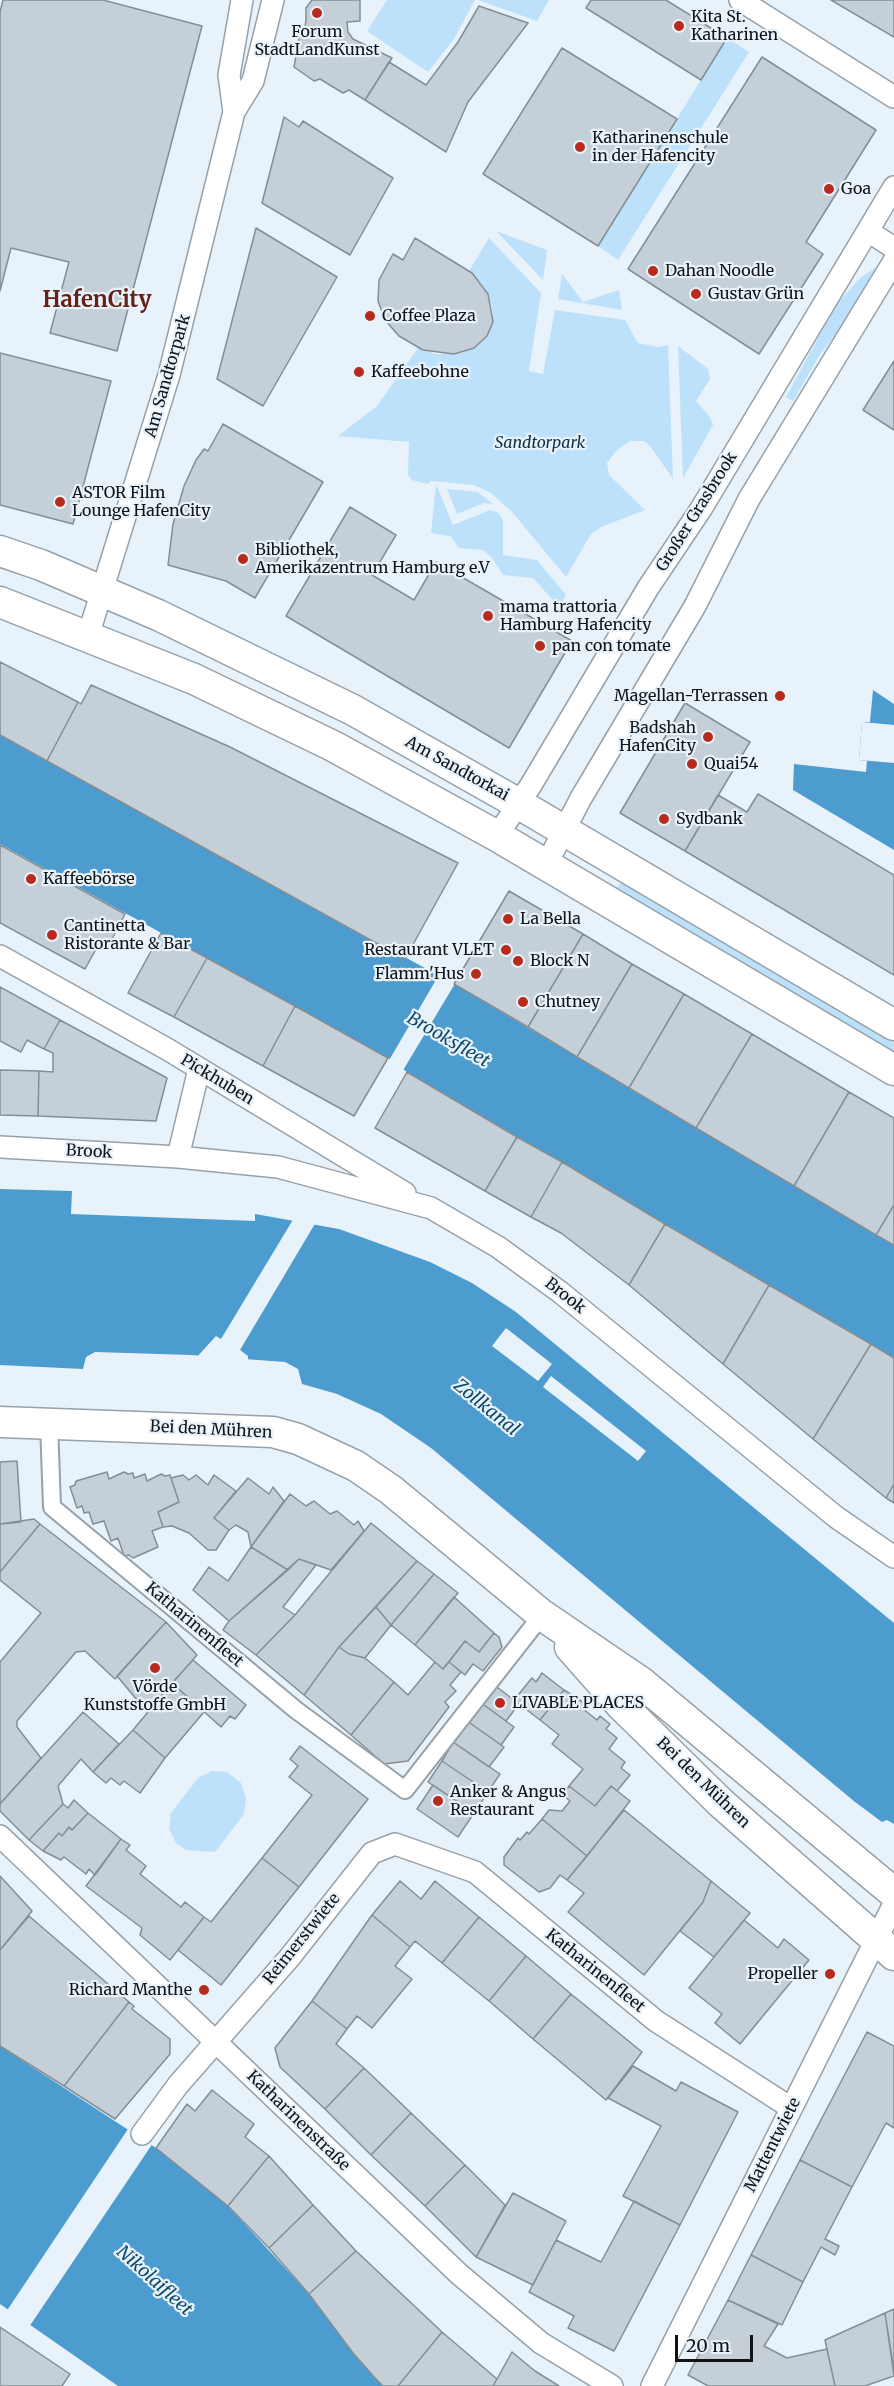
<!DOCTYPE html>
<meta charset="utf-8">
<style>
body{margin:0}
#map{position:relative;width:894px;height:2386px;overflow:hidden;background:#e8f2fa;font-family:Merriweather,serif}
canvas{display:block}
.scale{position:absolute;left:675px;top:2335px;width:78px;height:27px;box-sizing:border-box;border:3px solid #111417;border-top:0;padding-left:8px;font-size:18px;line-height:21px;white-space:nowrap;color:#111417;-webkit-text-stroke:4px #e8f2fa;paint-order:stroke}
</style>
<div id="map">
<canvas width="894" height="2386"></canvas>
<div class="scale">20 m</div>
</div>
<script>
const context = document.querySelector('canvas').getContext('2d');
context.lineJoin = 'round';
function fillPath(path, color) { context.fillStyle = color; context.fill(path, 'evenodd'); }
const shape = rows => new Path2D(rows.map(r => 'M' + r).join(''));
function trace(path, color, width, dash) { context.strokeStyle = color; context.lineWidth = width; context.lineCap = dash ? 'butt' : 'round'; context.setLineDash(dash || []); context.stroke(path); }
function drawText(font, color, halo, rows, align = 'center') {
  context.font = font + ' Merriweather,serif'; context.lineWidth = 4.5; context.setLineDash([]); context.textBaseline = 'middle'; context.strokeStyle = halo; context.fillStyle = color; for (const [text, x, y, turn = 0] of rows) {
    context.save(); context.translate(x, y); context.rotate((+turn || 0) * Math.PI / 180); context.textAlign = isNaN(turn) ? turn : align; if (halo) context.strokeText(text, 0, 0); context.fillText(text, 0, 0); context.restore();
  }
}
fillPath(shape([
 [387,0,475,0,454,39,428,72,367,31],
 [478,0,549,0,537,21],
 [727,38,749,52,618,260,598,246],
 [496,231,547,250,543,280],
 [489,238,541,293,529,371,543,374,555,310,625,320,638,343,658,347,668,345,673,479,650,446,644,441,630,441,616,451,607,463,609,475,645,510,601,527,591,534,566,577,512,512,491,493,474,485,431,481,428,484,412,480,408,475,409,442,338,436,377,406,418,348,436,354,457,354,474,348,485,339,493,322,492,306,485,288,469,271],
 [877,267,839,330,819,356,793,401,786,397,835,306,861,277],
 [562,274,583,302,619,290,622,310,558,299],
 [678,346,708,369,710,379,696,401,710,417,713,425,683,478],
 [436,484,453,525,490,510,499,513,503,521,503,555,537,560,566,595,559,607,533,578,503,575,492,558,483,550,459,548,450,536,431,533],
 [447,489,477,492,494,504,484,503,457,514],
 [622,881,894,1041,894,1051,617,888],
 [212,1771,227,1772,241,1783,246,1799,244,1814,215,1852,186,1850,176,1843,169,1829,171,1813,198,1778]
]), '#bde1fb');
fillPath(shape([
 [873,690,894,704,894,850,793,790,794,764,866,772,867,761,859,760,862,722,870,722],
 [0,735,454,984,894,1245,894,1358,407,1072,388,1058,0,844],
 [0,1189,72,1191,71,1214,255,1221,255,1214,339,1229,430,1262,472,1283,516,1312,894,1623,894,1824,887,1820,882,1822,855,1802,431,1448,381,1414,337,1394,302,1384,298,1369,285,1362,191,1355,95,1352,86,1357,83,1369,0,1365],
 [0,2046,156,2148,228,2206,309,2294,353,2353,383,2386,118,2386,0,2304]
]), '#4d9ccf');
fillPath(shape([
 [862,722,894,725,894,763,859,760],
 [440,973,456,982,402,1072,388,1062],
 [294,1218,316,1222,240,1350,248,1356,248,1362,196,1358,216,1336,221,1339],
 [506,1328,552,1364,538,1381,492,1346],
 [551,1376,646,1451,638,1461,543,1387],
 [130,2126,153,2143,29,2327,6,2312]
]), '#e8f2fa');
const building = shape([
 [3,0,103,0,202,26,117,351,50,333,69,262,11,248,0,291,0,12,3,0],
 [312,0,360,0,360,21,347,22,348,32,353,39,392,58,365,100,349,90,343,93,320,79,314,81,294,67,300,32,304,32,306,20,306,8,312,0],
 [591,0,666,0,727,38,701,80,586,8,591,0],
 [831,0,894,0,894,37,831,0],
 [479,6,528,23,468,102,446,152,365,100,389,62,426,85,458,42,479,6],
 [562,48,677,119,598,246,483,174,562,48],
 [762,57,876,130,806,242,823,254,759,354,628,269,762,57],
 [284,117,299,127,303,121,393,178,350,255,262,203,284,117],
 [256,228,337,277,263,406,217,379,256,228],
 [415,238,472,273,488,294,493,322,487,336,474,348,454,354,423,350,399,336,385,320,378,301,379,280,393,254,403,260,415,238],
 [0,353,111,381,73,524,0,505,0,353],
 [894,361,894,430,863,410,894,361],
 [223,424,323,482,255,598,226,581,168,565,173,524,184,486,196,460,204,449,208,451,223,424],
 [350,507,396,535,372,575,414,600,436,562,572,641,509,748,286,616,350,507],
 [0,662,78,702,47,761,0,735,0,662],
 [91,685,230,747,458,863,405,959,47,761,78,702,81,704,91,685],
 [685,703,750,742,685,851,620,813,685,703],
 [758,794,894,875,894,975,685,851,718,795,747,812,758,794],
 [0,845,125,914,108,947,100,942,85,969,0,923,0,845],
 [509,891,583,934,528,1027,454,984,509,891],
 [161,933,207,958,174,1017,128,993,161,933],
 [583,934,632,964,577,1057,528,1027,583,934],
 [207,958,295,1006,263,1066,174,1017,207,958],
 [632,964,684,994,629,1088,577,1057,632,964],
 [0,987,60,1020,44,1049,27,1040,21,1052,0,1041,0,987],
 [684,994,752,1034,696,1128,629,1088,684,994],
 [295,1006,388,1058,354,1116,263,1066,295,1006],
 [60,1020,167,1078,156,1121,38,1116,39,1071,53,1072,53,1053,44,1049,60,1020],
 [752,1034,849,1092,794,1186,696,1128,752,1034],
 [0,1070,39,1071,38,1116,0,1115,0,1070],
 [407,1072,517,1137,485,1191,375,1128,407,1072],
 [849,1092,894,1118,894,1205,876,1235,794,1186,849,1092],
 [517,1137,562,1162,531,1217,485,1191,517,1137],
 [562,1162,665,1224,629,1285,561,1233,531,1217,562,1162],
 [894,1205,894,1245,876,1235,894,1205],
 [665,1224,769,1285,723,1364,629,1285,665,1224],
 [769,1285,871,1344,813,1439,723,1364,769,1285],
 [871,1344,894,1358,894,1484,886,1498,813,1439,871,1344],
 [17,1461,21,1522,0,1524,0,1462,17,1461],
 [107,1472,109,1479,124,1472,128,1474,133,1473,134,1478,145,1474,147,1481,161,1474,165,1476,170,1475,179,1502,158,1512,163,1527,152,1531,158,1547,133,1558,129,1555,124,1556,118,1538,111,1541,104,1521,93,1524,89,1512,84,1513,82,1506,77,1508,70,1487,75,1485,76,1481,107,1472],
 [183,1475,189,1480,196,1475,208,1485,214,1475,236,1491,214,1518,229,1530,216,1550,208,1550,189,1533,172,1526,163,1527,158,1512,179,1502,171,1478,183,1475],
 [248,1478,269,1494,273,1487,284,1501,251,1547,248,1532,236,1525,229,1530,214,1518,248,1478],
 [894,1484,894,1503,886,1498,894,1484],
 [290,1494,306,1506,314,1501,330,1514,337,1511,354,1525,358,1521,364,1531,331,1570,299,1559,288,1570,251,1547,290,1494],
 [34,1519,40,1524,0,1572,0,1524,34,1519],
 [371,1523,417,1561,339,1647,304,1695,256,1655,295,1615,371,1523],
 [40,1524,166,1622,115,1679,85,1651,76,1652,17,1721,17,1727,41,1758,0,1804,0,1662,41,1613,0,1580,0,1572,40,1524],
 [251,1547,288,1570,229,1621,193,1590,209,1567,228,1581,251,1547],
 [299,1559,316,1565,283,1607,295,1615,256,1655,223,1630,229,1621,299,1559],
 [417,1561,434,1574,391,1625,376,1607,417,1561],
 [434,1574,458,1593,415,1645,391,1625,434,1574],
 [454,1597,494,1633,479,1652,465,1641,443,1669,415,1645,454,1597],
 [376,1607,391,1625,365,1658,349,1654,339,1647,376,1607],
 [166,1622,197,1655,147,1712,117,1676,166,1622],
 [494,1633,499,1637,502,1647,483,1671,473,1664,465,1675,449,1662,465,1641,479,1652,494,1633],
 [339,1647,349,1654,365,1658,394,1682,351,1735,304,1695,339,1647],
 [193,1660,246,1705,235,1719,230,1716,221,1727,172,1683,193,1660],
 [435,1662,443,1669,449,1662,461,1672,450,1685,456,1691,445,1702,449,1707,408,1761,384,1764,351,1735,394,1682,408,1695,435,1662],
 [542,1673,564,1690,540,1720,514,1700,532,1678,536,1682,542,1673],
 [172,1683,204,1712,165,1758,133,1730,172,1683],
 [493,1684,519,1704,506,1721,480,1702,493,1684],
 [564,1690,586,1704,582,1708,597,1720,600,1716,610,1724,606,1729,617,1738,609,1749,625,1762,621,1768,630,1775,617,1791,611,1786,595,1806,569,1786,583,1769,552,1744,559,1735,540,1720,564,1690],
 [480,1702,514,1727,501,1745,467,1721,480,1702],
 [83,1712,119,1744,93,1772,81,1759,58,1786,63,1804,29,1840,0,1811,0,1804,83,1712],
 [467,1721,504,1747,489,1767,453,1742,467,1721],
 [133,1730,165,1758,140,1793,124,1781,120,1785,111,1778,106,1783,93,1772,133,1730],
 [453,1742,500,1774,488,1792,442,1761,453,1742],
 [300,1746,368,1799,299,1887,262,1858,312,1795,289,1777,298,1766,290,1759,300,1746],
 [442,1761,488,1792,474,1813,428,1782,442,1761],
 [433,1785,474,1813,458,1837,417,1809,433,1785],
 [569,1786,595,1806,611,1786,630,1801,587,1856,542,1819,549,1810,562,1811,570,1801,563,1795,569,1786],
 [74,1800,88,1813,72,1830,69,1827,62,1836,59,1833,43,1851,29,1840,63,1804,68,1808,74,1800],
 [624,1810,711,1881,703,1902,644,1975,568,1912,584,1893,567,1880,624,1810],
 [88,1813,121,1839,95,1875,89,1869,86,1874,64,1857,61,1860,43,1851,59,1833,62,1836,69,1827,72,1830,88,1813],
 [542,1819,587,1856,567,1880,560,1875,550,1888,539,1892,504,1865,504,1857,518,1838,520,1840,527,1832,529,1834,542,1819],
 [121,1839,130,1845,126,1850,146,1866,140,1874,181,1907,185,1902,204,1917,170,1960,140,1935,142,1928,86,1886,121,1839],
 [262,1858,299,1887,221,1985,178,1950,204,1917,211,1922,262,1858],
 [0,1876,32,1911,0,1950,0,1876],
 [400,1881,421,1899,435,1881,479,1917,442,1963,415,1941,410,1947,372,1915,400,1881],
 [711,1881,750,1913,714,1957,680,1931,703,1902,711,1881],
 [372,1915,410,1947,395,1966,412,1979,372,2028,357,2016,347,2029,312,2001,372,1915],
 [29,1916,129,2002,64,2086,0,2046,0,1950,29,1916],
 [479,1917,526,1956,489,2001,442,1963,479,1917],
 [744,1920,778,1948,784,1939,809,1960,740,2044,715,2023,722,2014,689,1988,744,1920],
 [526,1956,571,1994,533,2039,489,2001,526,1956],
 [571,1994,642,2052,606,2100,533,2039,571,1994],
 [312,2001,347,2029,336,2044,364,2068,325,2109,280,2067,275,2048,312,2001],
 [129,2002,134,2006,132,2009,170,2039,170,2054,115,2119,64,2086,129,2002],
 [867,2032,894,2046,894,2128,886,2123,852,2187,800,2160,867,2032],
 [633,2066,676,2091,681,2082,738,2112,680,2225,623,2196,661,2126,608,2098,633,2066],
 [364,2068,411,2113,371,2155,325,2109,364,2068],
 [212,2090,254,2124,245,2137,269,2156,228,2206,156,2148,187,2104,195,2111,212,2090],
 [411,2113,465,2165,425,2206,371,2155,411,2113],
 [269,2156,313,2205,269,2248,228,2206,269,2156],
 [800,2160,852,2187,825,2239,839,2246,835,2255,821,2247,803,2282,751,2255,800,2160],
 [465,2165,505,2205,476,2257,425,2206,465,2165],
 [513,2193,566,2221,533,2285,476,2257,513,2193],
 [634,2201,680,2225,614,2351,568,2328,574,2316,529,2292,556,2240,601,2262,634,2201],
 [313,2205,356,2251,309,2294,269,2248,313,2205],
 [356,2251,442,2332,398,2386,383,2386,376,2379,353,2353,309,2294,356,2251],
 [751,2255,803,2282,782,2325,728,2300,751,2255],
 [728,2300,778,2324,764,2346,787,2358,827,2349,835,2386,708,2386,688,2375,728,2300],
 [894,2309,894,2371,885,2313,894,2309],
 [885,2313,894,2376,865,2386,835,2386,825,2340,885,2313],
 [0,2327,70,2374,62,2386,0,2386,0,2327],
 [442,2332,497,2379,493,2386,398,2386,442,2332],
 [512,2352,535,2371,559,2386,493,2386,512,2352]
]);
fillPath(building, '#c4cfd7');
trace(building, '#848e95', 1.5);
const pedestrian = shape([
 [49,1423,52,1507,296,1710,405,1790,542,1615]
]);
const minor = shape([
 [740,0,894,97],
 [234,112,229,75,242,0],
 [868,231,894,248],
 [88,636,169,375,234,112,253,81,273,0],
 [497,836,531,785,648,588,701,509,894,187],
 [546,865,581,798,695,606,749,499,894,261],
 [0,956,167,1049,405,1193],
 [0,1147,178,1157,278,1167,431,1208,498,1247,560,1292,836,1517,894,1557],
 [178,1157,199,1069],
 [0,1836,459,2274,541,2343,612,2386],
 [142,2134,178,2085,290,1957,372,1853,395,1844,475,1872,656,2021,791,2108],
 [652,2386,894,1904]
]);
const secondary = shape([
 [0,551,41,565,158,615,353,710,519,804,894,1025],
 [0,602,194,679,333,746,497,836,894,1070],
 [0,1422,273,1432,298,1439,356,1466,391,1490,542,1615,642,1683,894,1893],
 [570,1647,622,1706,721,1803,894,1955]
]);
trace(pedestrian, '#97a1a9', 20);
trace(minor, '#97a1a9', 24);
trace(secondary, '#97a1a9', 33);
trace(pedestrian, '#fff', 16);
trace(minor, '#fff', 21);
trace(secondary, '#fff', 30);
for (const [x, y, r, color] of [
 [317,13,6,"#b82a1e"],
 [679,26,6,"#b82a1e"],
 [580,147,6,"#b82a1e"],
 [829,189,6,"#b82a1e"],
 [653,271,6,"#b82a1e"],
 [696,294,6,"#b82a1e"],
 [370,316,6,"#b82a1e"],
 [359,372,6,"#b82a1e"],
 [60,502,6,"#b82a1e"],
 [243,559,6,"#b82a1e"],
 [488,616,6,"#b82a1e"],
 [540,646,6,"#b82a1e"],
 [780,696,6,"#b82a1e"],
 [708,737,6,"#b82a1e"],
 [692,764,6,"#b82a1e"],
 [664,819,6,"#b82a1e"],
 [31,879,6,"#b82a1e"],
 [508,919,6,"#b82a1e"],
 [52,935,6,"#b82a1e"],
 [506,950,6,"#b82a1e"],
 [518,961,6,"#b82a1e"],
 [476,974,6,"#b82a1e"],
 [523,1002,6,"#b82a1e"],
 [155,1668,6,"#b82a1e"],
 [500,1703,6,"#b82a1e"],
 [438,1801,6,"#b82a1e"],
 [830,1974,6,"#b82a1e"],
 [204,1990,6,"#b82a1e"]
]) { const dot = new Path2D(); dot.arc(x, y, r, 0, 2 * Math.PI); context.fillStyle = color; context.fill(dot); trace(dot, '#e8f2fa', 2); }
drawText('16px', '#111417', '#e8f2fa', [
 ["Kita St.",691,17],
 ["Katharinen",691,35],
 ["Forum",317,32,"center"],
 ["StadtLandKunst",317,50,"center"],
 ["Katharinenschule",592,138],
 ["in der Hafencity",592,156],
 ["Goa",841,189],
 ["Dahan Noodle",665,271],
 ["Gustav Grün",708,294],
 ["Coffee Plaza",382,316],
 ["Kaffeebohne",371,372],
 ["ASTOR Film",72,493],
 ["Lounge HafenCity",72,511],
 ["Bibliothek,",255,550],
 ["Amerikazentrum Hamburg e.V",255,568],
 ["mama trattoria",500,607],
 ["Hamburg Hafencity",500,625],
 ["pan con tomate",552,646],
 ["Magellan-Terrassen",768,696,"right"],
 ["Badshah",696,728,"right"],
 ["HafenCity",696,746,"right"],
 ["Quai54",704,764],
 ["Sydbank",676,819],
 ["Kaffeebörse",43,879],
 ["La Bella",520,919],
 ["Cantinetta",64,926],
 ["Ristorante & Bar",64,944],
 ["Restaurant VLET",494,950,"right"],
 ["Block N",530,961],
 ["Flamm'Hus",464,974,"right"],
 ["Chutney",535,1002],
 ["Vörde",155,1687,"center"],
 ["Kunststoffe GmbH",155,1705,"center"],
 ["LIVABLE PLACES",512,1703],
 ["Anker & Angus",450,1792],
 ["Restaurant",450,1810],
 ["Propeller",818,1974,"right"],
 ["Richard Manthe",192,1990,"right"]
], 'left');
drawText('16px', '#111417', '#e8f2fa', [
 ["Am Sandtorpark",168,376,-74],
 ["Großer Grasbrook",697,512,-58],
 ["Am Sandtorkai",457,769,29],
 ["Pickhuben",217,1080,31],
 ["Brook",89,1152,3],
 ["Brook",565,1296,38],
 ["Bei den Mühren",211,1430,3],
 ["Katharinenfleet",194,1625,40],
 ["Bei den Mühren",703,1783,44],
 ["Reimerstwiete",302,1939,-51],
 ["Katharinenfleet",595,1971,39],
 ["Katharinenstraße",298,2121,44],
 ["Mattentwiete",773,2145,-63]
]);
drawText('italic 16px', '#0d3046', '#e8f2fa', [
 ["Sandtorpark",540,443]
]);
drawText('italic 18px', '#0b4a6d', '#e8f2fa', [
 ["Brooksfleet",448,1040,30],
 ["Zollkanal",486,1408,39],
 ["Nikolaifleet",154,2281,42]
]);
drawText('bold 22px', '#652119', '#e8f2fa', [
 ["HafenCity",97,301]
]);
</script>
